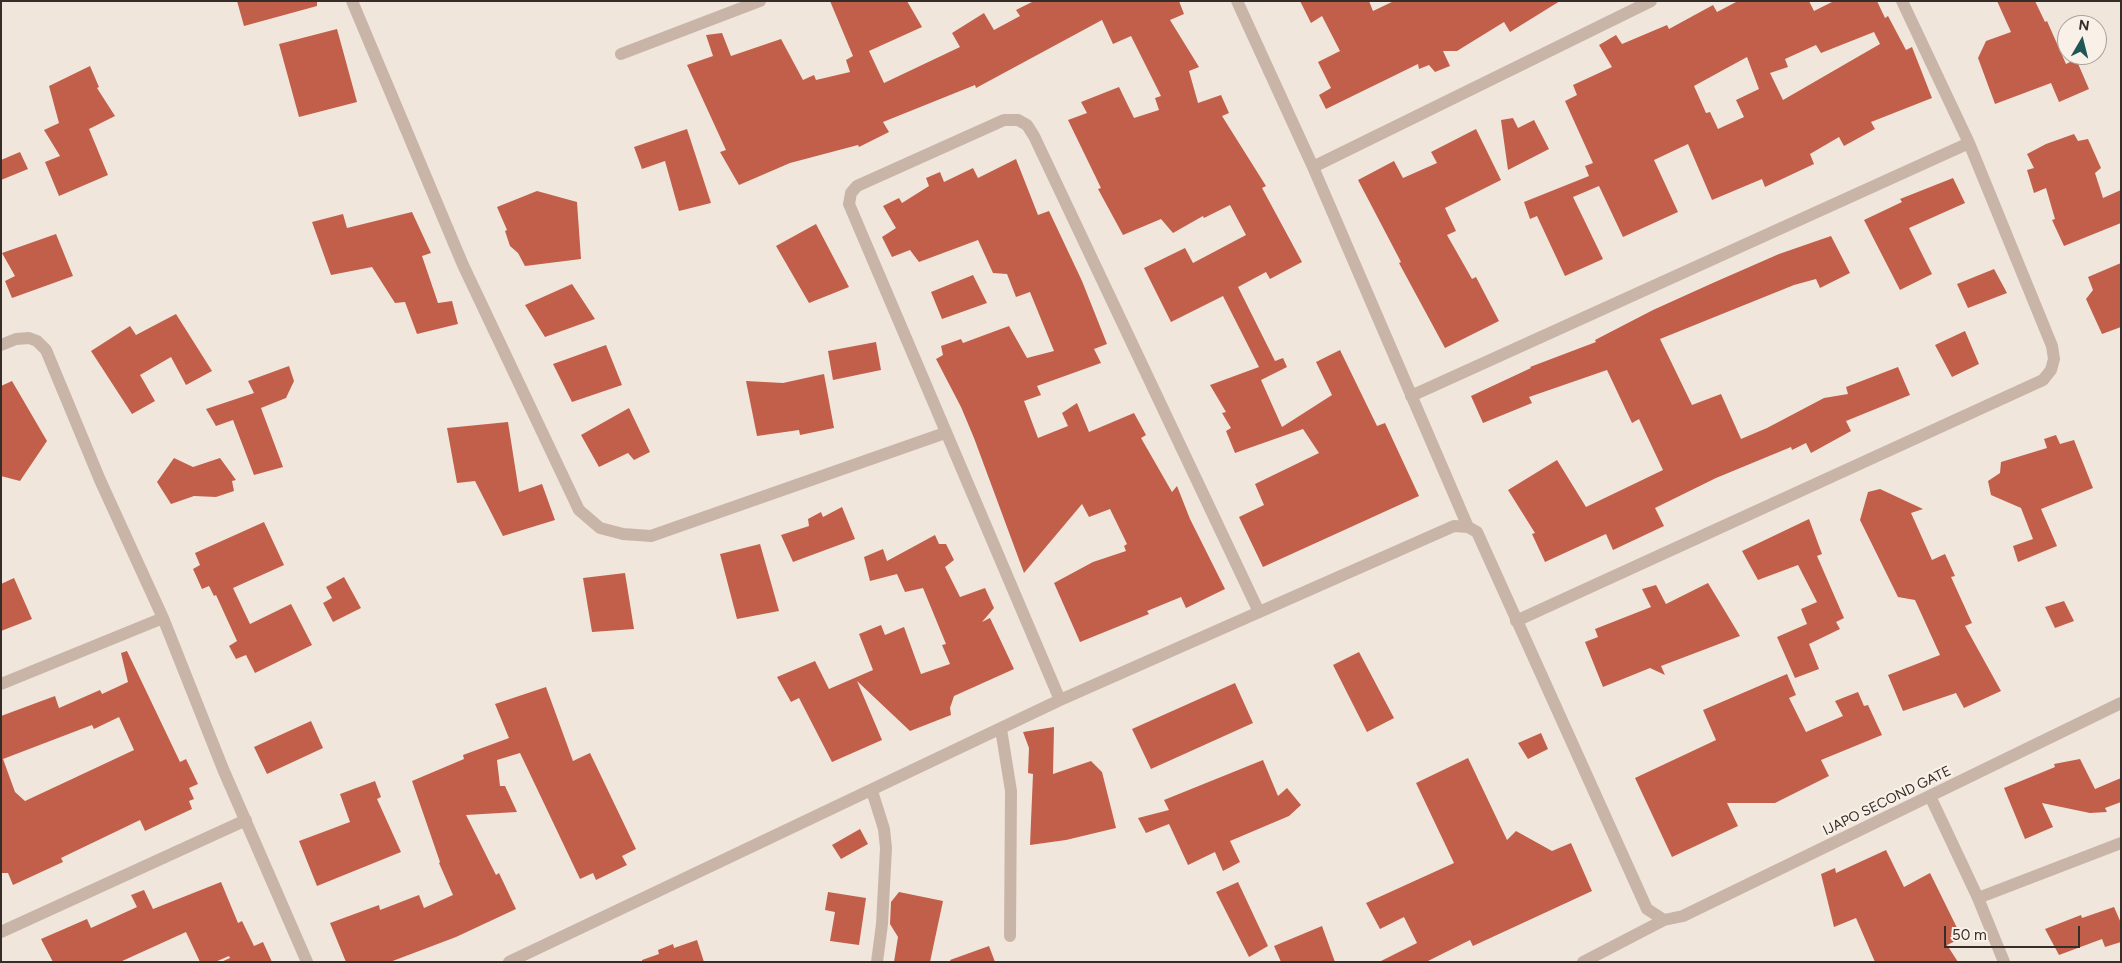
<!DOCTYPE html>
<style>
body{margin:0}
#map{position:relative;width:2122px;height:963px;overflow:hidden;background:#f1e6dc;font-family:Figtree,sans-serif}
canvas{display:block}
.frame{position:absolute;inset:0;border:2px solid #362c28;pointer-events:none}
.north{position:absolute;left:2057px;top:15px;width:50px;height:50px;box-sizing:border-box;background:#f9f0e8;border:1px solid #aba29b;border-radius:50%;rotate:8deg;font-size:14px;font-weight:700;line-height:20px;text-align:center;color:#362c28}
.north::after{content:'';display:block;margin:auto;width:18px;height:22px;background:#1f5656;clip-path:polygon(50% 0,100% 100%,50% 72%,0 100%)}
.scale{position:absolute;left:1944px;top:926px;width:136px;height:22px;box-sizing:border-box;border:2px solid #362c28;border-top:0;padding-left:6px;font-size:15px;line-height:18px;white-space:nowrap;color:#362c28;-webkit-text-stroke:4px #f9f0e8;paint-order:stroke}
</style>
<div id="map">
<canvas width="2122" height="963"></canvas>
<div class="frame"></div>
<div class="north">N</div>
<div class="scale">50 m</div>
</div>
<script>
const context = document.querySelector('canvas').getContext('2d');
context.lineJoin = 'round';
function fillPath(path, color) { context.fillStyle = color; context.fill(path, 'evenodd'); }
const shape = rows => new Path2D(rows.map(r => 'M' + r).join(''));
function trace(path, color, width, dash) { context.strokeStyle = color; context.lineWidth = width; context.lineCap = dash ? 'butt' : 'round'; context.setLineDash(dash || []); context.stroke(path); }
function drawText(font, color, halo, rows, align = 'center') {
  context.font = font + ' Figtree,sans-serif'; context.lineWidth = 4.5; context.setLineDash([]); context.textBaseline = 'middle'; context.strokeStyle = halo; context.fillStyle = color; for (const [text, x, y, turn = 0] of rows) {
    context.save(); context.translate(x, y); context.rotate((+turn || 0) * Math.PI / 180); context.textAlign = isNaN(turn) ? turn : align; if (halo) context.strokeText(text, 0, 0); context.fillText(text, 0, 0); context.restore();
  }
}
fillPath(shape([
 [237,1,317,1,317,6,244,26],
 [830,1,907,1,922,27,869,51,884,83,960,47,952,33,984,13,994,30,1020,16,1016,10,1034,1,1179,1,1184,14,1170,20,1199,67,1189,71,1198,103,1221,95,1229,113,1222,116,1266,186,1262,188,1302,262,1270,279,1266,272,1238,287,1275,361,1283,358,1287,367,1261,380,1282,427,1332,395,1316,362,1340,350,1377,426,1385,423,1419,496,1263,567,1239,517,1264,505,1255,484,1319,453,1303,429,1235,453,1226,431,1231,428,1222,413,1226,412,1210,385,1259,367,1223,296,1171,322,1144,268,1185,248,1193,263,1246,235,1230,205,1204,218,1203,216,1173,233,1161,219,1123,235,1098,189,1101,188,1068,120,1087,113,1081,102,1119,87,1134,118,1159,110,1155,98,1161,96,1131,36,1113,44,1102,20,976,88,975,85,883,122,889,132,859,147,858,145,790,163,739,185,720,152,726,150,687,65,713,56,706,35,722,33,731,56,781,39,803,80,814,75,816,80,850,72,846,60,853,56],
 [1300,1,1369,1,1373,11,1394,1,1560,1,1510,32,1504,22,1457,51,1443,51,1450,66,1435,72,1429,65,1419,69,1418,64,1326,109,1319,95,1331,88,1318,62,1340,51,1322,16,1311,23],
 [1738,1,1809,1,1814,11,1834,1,1877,1,1885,18,1888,16,1906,50,1912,47,1932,98,1871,122,1875,129,1844,146,1839,137,1810,154,1814,164,1765,187,1762,179,1712,200,1688,144,1654,160,1678,212,1623,237,1599,186,1573,197,1603,259,1565,276,1537,216,1530,219,1524,202,1589,176,1585,166,1593,163,1565,101,1577,95,1573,85,1612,67,1599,45,1616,35,1622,44,1667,25,1669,29,1713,5,1717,12],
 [1874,32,1880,44,1783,100,1770,73,1788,67,1785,59,1816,45,1821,53],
 [1747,57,1759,89,1736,100,1744,117,1718,129,1710,112,1706,113,1694,86],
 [1997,1,2035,1,2045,22,2047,21,2066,64,2076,59,2089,89,2059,102,2051,83,1995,104,1978,58,1986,41,2011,32],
 [337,29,357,102,299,117,279,44],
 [90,66,99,87,97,88,115,116,89,129,108,175,59,196,45,162,60,156,44,130,59,123,49,86],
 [1513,118,1518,128,1534,120,1549,149,1508,170,1501,120],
 [687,129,711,203,679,211,665,161,642,169,634,147],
 [1476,129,1501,180,1445,208,1456,231,1447,235,1472,279,1476,277,1499,321,1445,348,1399,263,1401,262,1358,180,1394,161,1403,178,1437,163,1431,152],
 [2074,134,2078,141,2088,139,2101,168,2095,173,2103,198,2121,190,2121,223,2064,246,2052,220,2055,219,2046,188,2034,193,2027,170,2034,168,2027,154,2046,144],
 [20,152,28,169,1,180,1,160],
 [1016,159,1038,215,1049,211,1082,281,1107,344,1094,349,1101,363,1037,386,1041,395,1024,401,1038,438,1068,426,1062,413,1077,403,1089,432,1134,413,1146,435,1141,438,1172,492,1177,486,1190,519,1225,589,1186,608,1181,597,1147,611,1149,614,1080,642,1054,583,1093,562,1126,551,1124,546,1127,544,1110,509,1089,517,1082,504,1024,573,974,438,961,407,936,359,943,355,941,346,961,339,963,343,1009,326,1027,358,1054,351,1030,292,1016,297,1007,274,993,273,978,240,919,262,910,250,892,257,882,237,896,228,883,206,899,198,902,203,929,186,926,178,940,172,944,182,973,168,978,178],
 [1953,178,1965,203,1909,228,1932,274,1900,290,1864,220,1902,202,1900,199],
 [537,191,577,202,581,259,525,266,518,253,510,246,505,231,507,230,497,207],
 [412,212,431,253,422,256,438,303,452,301,458,324,417,334,405,302,395,303,372,267,331,275,312,222,343,214,347,228],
 [816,224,849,287,809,303,776,246],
 [56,234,73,276,12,298,5,281,15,276,2,253],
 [1831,236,1850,273,1820,288,1816,279,1794,285,1660,339,1692,405,1721,394,1741,439,1767,428,1824,398,1848,394,1846,387,1898,367,1910,395,1846,421,1851,431,1811,453,1806,443,1792,450,1791,447,1716,478,1655,508,1664,526,1613,550,1606,534,1545,562,1532,534,1535,533,1508,490,1557,460,1586,507,1663,470,1639,419,1632,423,1607,370,1529,397,1532,403,1483,423,1471,396,1531,368,1530,367,1596,342,1595,340,1653,310,1715,282,1779,254],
 [2121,263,2121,327,2102,334,2086,299,2093,290,2088,277],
 [1994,269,2007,293,1968,308,1957,284],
 [973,275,987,303,942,319,931,292],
 [572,284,595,319,545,337,525,305],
 [176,314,212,371,186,385,171,357,140,375,155,401,132,414,91,351,130,326,136,335],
 [1965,331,1979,364,1952,377,1935,345],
 [876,342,881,370,833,380,828,351],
 [606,345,622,385,572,402,553,364],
 [289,366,294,381,286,398,261,408,283,467,254,475,233,420,216,426,206,409,254,393,248,381],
 [824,374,834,428,800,435,799,430,757,436,746,381,783,383],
 [12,381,47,441,20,481,1,476,1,386],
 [629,408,650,452,634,460,628,453,599,467,581,435],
 [508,422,519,492,542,484,555,520,503,536,475,481,457,483,447,428],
 [2056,435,2060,444,2074,440,2093,488,2041,509,2057,546,2018,562,2013,546,2033,539,2021,508,1991,495,1988,481,2000,473,2001,462,2047,448,2044,439],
 [174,458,193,467,220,458,236,480,232,481,234,491,216,497,194,496,171,504,157,482],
 [1880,489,1923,509,1911,513,1932,560,1945,554,1955,576,1951,577,1972,623,1965,626,2001,691,1964,708,1956,693,1903,711,1888,675,1940,655,1915,600,1898,597,1860,520,1868,492],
 [842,507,855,539,793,562,781,535,809,526,808,519,821,512,823,517],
 [1809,519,1822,554,1817,556,1844,618,1836,622,1840,629,1809,644,1819,669,1795,678,1777,637,1807,624,1801,609,1817,602,1798,565,1758,580,1742,551],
 [264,522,284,565,233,588,250,624,291,604,312,645,255,673,246,655,236,659,229,646,237,641,216,595,214,596,209,586,202,589,193,569,200,565,195,553],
 [935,535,939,544,946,544,954,560,945,567,960,597,985,588,994,608,982,622,990,618,1014,669,954,696,950,708,951,715,910,731,857,681,882,740,832,762,799,698,791,702,777,677,815,661,829,689,873,670,859,634,881,625,885,635,904,627,921,674,950,664,942,645,946,644,923,588,905,592,897,574,870,581,864,557,883,549,887,561],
 [760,544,779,611,737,619,720,554],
 [625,573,634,629,592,632,583,578],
 [344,577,361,608,333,622,323,603,332,598,326,587],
 [14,578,32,619,1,631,1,584],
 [1708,583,1740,636,1661,666,1665,675,1650,668,1603,687,1585,642,1598,637,1595,629,1651,607,1642,589,1656,585,1666,604],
 [2064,601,2074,621,2055,628,2045,607],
 [127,651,180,762,186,759,198,784,189,788,194,799,189,801,192,809,145,831,140,820,61,858,63,862,13,885,8,873,1,873,1,716,55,696,59,708,100,690,102,694,128,682,121,653],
 [119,717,134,750,25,801,15,792,3,759,92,725,94,729],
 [1359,652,1394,718,1367,732,1333,665],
 [1787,674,1796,695,1789,698,1806,732,1843,716,1835,701,1858,692,1864,706,1868,705,1882,735,1821,760,1829,776,1775,803,1727,803,1738,826,1672,857,1635,778,1716,740,1703,710],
 [1235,683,1253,723,1151,769,1132,729],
 [546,687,573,761,590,753,636,849,622,856,627,865,596,880,593,873,580,879,520,753,497,760,500,786,505,786,517,812,466,815,496,875,499,873,516,909,456,937,390,962,346,962,330,923,379,905,380,910,419,895,424,908,453,895,439,863,440,862,412,781,464,759,463,755,509,738,495,704],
 [311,721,323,748,267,774,254,747],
 [1054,727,1053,774,1091,761,1102,772,1116,828,1066,840,1030,845,1033,774,1028,773,1029,748,1023,732],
 [1541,733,1548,749,1528,759,1518,743],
 [1468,758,1507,840,1516,831,1552,851,1571,843,1592,891,1473,946,1470,940,1426,962,1379,962,1417,943,1404,917,1380,929,1366,903,1454,863,1416,783],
 [2080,759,2095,789,2121,778,2121,802,2105,808,2107,812,2090,813,2042,803,2053,827,2025,839,2004,788,2055,767,2054,764],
 [1263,760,1278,796,1287,788,1301,805,1289,816,1230,841,1240,862,1223,871,1215,852,1188,865,1169,824,1146,833,1138,818,1169,810,1164,800],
 [375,781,381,797,377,799,401,852,317,886,299,841,350,822,340,794],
 [860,829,868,844,841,859,832,845],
 [1886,850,1904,887,1930,873,1962,938,1947,945,1958,962,1875,962,1856,918,1834,927,1821,874,1835,868,1836,873],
 [221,882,238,923,242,921,254,946,263,942,272,962,221,962,230,958,229,956,215,962,200,962,186,932,120,962,53,962,41,939,87,919,91,928,137,907,131,895,144,890,153,909],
 [1238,882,1268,946,1249,957,1216,892],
 [828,892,866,898,859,945,830,941,835,912,825,910],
 [899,892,943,901,930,962,894,962,898,937,890,924,891,902],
 [2114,907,2121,923,2121,942,2105,947,2102,939,2059,955,2045,929,2081,915,2082,918],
 [1322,926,1335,962,1281,962,1274,946],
 [697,940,704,962,642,962,642,960,659,954,658,950,673,944,674,948],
 [989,946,995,962,951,962,950,960]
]), '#c25f4a');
trace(shape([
 [352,1,463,265,579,510,600,528,623,534,651,536,945,433],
 [1237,1,1313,167,1468,527],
 [621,54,760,1],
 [1313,167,1651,1],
 [1,345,16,339,29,338,37,341,46,350,100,480,163,618,223,769,307,962],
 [1411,396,1969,143],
 [1516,621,2043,380,2051,370,2054,359,2052,346,1969,143,1902,1],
 [1,684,163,618],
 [1060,700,849,204,851,193,857,186,1004,120,1018,120,1027,125,1034,136,1259,612],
 [1001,729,1011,791,1010,936],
 [872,791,884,829,886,848,882,924,877,962],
 [1930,796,1978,898,2004,962],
 [1978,898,2121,843],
 [1,932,246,820],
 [509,962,1060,700,1454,526,1468,527,1477,532,1647,909,1664,920],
 [1583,962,1664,920,1683,916,2121,703]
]), '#c9b5a8', 12);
drawText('14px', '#362c28', '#f9f0e8', [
 ["IJAPO SECOND GATE",1887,801,-26]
]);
</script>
